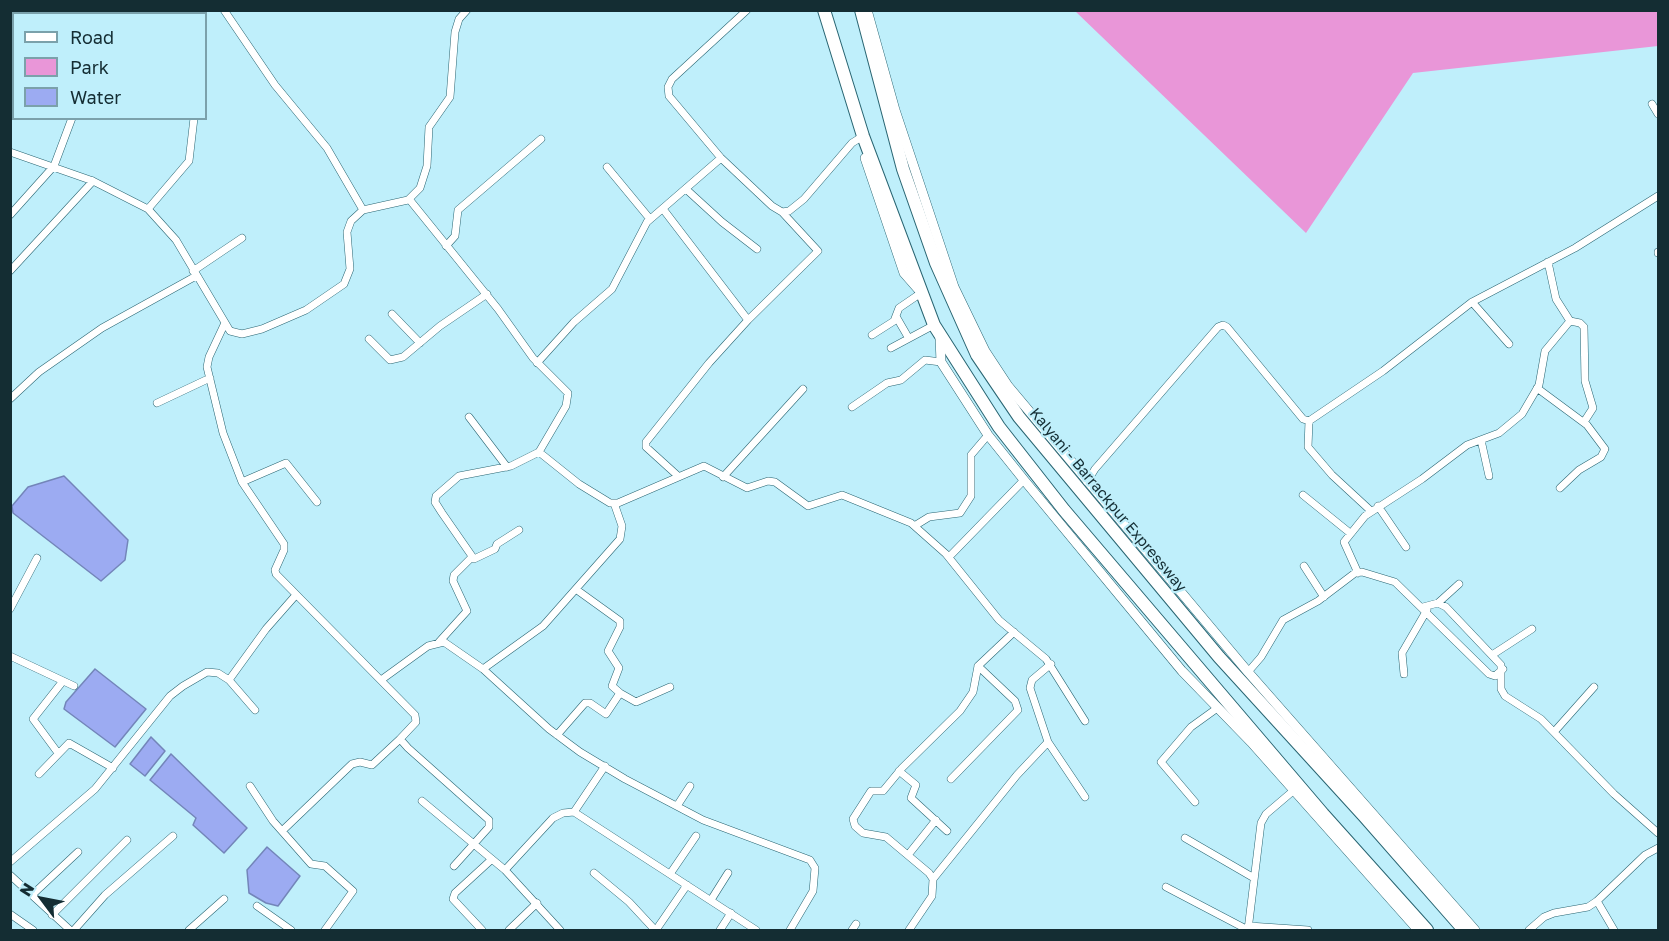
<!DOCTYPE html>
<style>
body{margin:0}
#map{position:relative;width:1669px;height:941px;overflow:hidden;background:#bfeffb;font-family:"Golos Text",sans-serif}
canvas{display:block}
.frame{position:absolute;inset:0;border:12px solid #142d33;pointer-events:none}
.legend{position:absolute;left:12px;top:12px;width:195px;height:108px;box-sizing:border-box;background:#bfeffb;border:2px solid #7ba1ab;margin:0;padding:8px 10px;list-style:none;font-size:18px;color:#142d33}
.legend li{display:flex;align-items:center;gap:12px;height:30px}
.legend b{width:30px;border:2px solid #7ba1ab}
.north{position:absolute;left:12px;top:869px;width:60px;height:60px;-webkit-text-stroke:4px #bfeffb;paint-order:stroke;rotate:302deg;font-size:16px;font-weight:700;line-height:24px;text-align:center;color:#142d33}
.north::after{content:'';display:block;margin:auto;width:21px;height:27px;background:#142d33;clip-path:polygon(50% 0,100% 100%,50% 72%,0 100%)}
</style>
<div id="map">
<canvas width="1669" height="941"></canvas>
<div class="frame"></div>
<ul class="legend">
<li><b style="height:8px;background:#fff"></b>Road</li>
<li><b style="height:16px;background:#e996d8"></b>Park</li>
<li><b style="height:16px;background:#9cabf2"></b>Water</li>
</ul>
<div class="north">N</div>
</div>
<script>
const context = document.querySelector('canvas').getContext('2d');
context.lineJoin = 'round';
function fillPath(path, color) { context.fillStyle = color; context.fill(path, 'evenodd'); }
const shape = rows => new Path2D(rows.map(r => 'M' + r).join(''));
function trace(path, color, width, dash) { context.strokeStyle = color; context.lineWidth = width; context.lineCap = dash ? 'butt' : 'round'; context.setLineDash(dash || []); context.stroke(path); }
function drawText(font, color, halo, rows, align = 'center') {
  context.font = font + ' "Golos Text",sans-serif'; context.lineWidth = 4.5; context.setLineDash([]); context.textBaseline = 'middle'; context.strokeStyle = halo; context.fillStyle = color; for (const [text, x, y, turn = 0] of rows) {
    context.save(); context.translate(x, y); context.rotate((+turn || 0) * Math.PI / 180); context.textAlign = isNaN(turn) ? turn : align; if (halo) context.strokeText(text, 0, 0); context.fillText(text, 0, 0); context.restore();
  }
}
fillPath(shape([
 [1075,11,1658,11,1658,46,1413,73,1306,233]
]), '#e996d8');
const water = shape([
 [64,476,128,540,125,560,101,581,13,513,12,506,28,487,64,476],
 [95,669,146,709,115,747,64,709,66,702,95,669],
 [151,737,165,751,145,776,130,764,151,737],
 [171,754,247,828,224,853,193,825,196,818,150,780,171,754],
 [267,847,300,876,278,906,266,903,249,893,247,870,267,847]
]);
fillPath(water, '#9cabf2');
trace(water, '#7385b9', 1.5);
const street = shape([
 [224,10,275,85,327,148,363,210],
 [747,10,672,79,668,87,669,96,721,158,772,206,782,212,789,211,804,199,852,143,863,136],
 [1652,104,1658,114],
 [10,152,93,181,148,209,176,240,230,331,242,334,262,329,306,310,344,284,350,269,347,232,351,221,363,210,408,200,420,188,427,166,429,127,450,97,455,32,459,19,467,10],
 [607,167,650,219],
 [687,190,722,222,757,249],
 [409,199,498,309,533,358,568,393,566,406,539,452,579,484,610,503,618,503,704,466,747,488,768,481,775,482,808,506,842,495,911,523,946,554,999,620,1046,659,1085,721],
 [148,209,189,161,194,118],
 [663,209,748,320,709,363,646,442,646,447,678,476],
 [10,215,54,166,72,118],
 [446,246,455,236,458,210,541,139],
 [1658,253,1658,252],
 [10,271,93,181],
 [193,271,242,238],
 [1472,302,1509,344],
 [392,314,420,343],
 [897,318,908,337],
 [748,320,818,251,782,212],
 [1570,321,1580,323,1584,327,1585,381,1593,408,1584,422],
 [224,325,209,357,207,367,223,433,242,482,284,544,284,550,275,570,276,574,415,715,416,722,400,739,408,748,489,820,489,827,454,866],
 [872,335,894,321,899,308,921,293],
 [369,339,390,360,403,357,440,326,487,294],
 [891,348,934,325],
 [537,363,574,322,612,289,647,222,721,158],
 [1537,388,1587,425,1605,449,1601,457,1579,470,1560,488],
 [10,399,39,372,102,328,196,276],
 [157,403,210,378],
 [852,407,887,383,901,380,925,360,941,362],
 [469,417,507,467],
 [1309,421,1308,447,1332,475,1371,511],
 [1481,440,1489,476],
 [723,477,803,389],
 [242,482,286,463,317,502],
 [1087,482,1095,469,1218,327,1223,325,1227,327,1303,419,1309,421,1383,371,1472,302,1575,248,1658,196],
 [1303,495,1350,533],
 [1378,506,1406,547],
 [916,525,929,517,960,513,971,496,971,455,988,435],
 [519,530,497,544,495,549,474,559,442,513,435,502,436,496,459,476,511,466,539,452],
 [949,557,1024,480],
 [1304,566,1324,597],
 [1358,573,1344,542,1365,516,1422,479,1467,445,1499,433,1522,414,1539,385,1545,351,1570,321,1556,299,1548,262],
 [1438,603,1459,584],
 [1423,607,1438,603,1446,607,1501,665,1501,689,1505,696,1541,719,1614,794,1658,833],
 [10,609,37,558],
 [439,642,467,611,453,581,454,575,472,557],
 [1492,655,1532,629],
 [10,656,74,686],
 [1051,664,1032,680,1030,688,1048,742,1085,797],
 [483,669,543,626,620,539,622,526,614,503],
 [1248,672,1261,657,1283,620,1318,601,1355,573,1362,572,1395,582,1489,674,1495,676,1503,669],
 [1404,674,1402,653,1427,610],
 [229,680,266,629,295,596],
 [381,680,428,646,444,642,483,669,549,729,580,752,625,779,703,820,810,860,815,868,813,891,790,930],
 [620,693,636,702,670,687],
 [1554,732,1594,687],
 [557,735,585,703,590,703,606,714,620,693,612,686,619,668,608,651,620,627,620,621,577,590],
 [58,753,33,719,63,681],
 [899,771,916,785,911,798,947,831],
 [39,774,69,743,113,768],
 [951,779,1018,710,1015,701,978,666],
 [250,786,273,821,311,864,325,866,353,891,325,930],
 [422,801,505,870,560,930],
 [1195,802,1161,762,1191,727,1216,709],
 [677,806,690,786],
 [574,812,605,766],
 [282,831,352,764,360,762,372,765,400,739],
 [1185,838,1254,878],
 [908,855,936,820],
 [10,862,95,789,170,696,183,686,207,672,218,673,229,680,255,710],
 [505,870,553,818,563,813,574,812,756,930],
 [594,873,629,902,655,930],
 [670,874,696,836],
 [10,875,70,930],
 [933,879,1017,775,1048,742],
 [1166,887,1248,930],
 [32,895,78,852],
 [711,900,728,873],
 [1597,901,1614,930],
 [257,906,291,930],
 [10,914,33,930],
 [52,915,127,840],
 [1249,926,1308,930],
 [74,930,105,895,173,836],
 [189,930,224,899],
 [482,930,453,899,455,893,491,860],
 [509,930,537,903],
 [656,930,687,885],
 [720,930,731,913],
 [852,930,856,924],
 [909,930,932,896,933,879,929,873,886,837,863,833,855,826,853,819,871,791,883,791,902,768,960,711,973,692,978,666,1014,632],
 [1248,930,1261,823,1266,814,1293,791],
 [1529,930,1544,917,1554,913,1588,907,1597,901,1645,855,1658,848]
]);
const secondary = shape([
 [867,10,895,110,954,287,985,351,1008,386,1248,672,1475,930],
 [865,158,904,273,918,289],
 [940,337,941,362,988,435,1024,480,1182,671,1251,742,1418,930]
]);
const highway = shape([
 [824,10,863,136,934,325,999,427,1064,510,1323,814,1427,930],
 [861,10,903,169,936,263,977,355,1019,417,1219,657,1364,816,1464,930]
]);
trace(street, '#296572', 8);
trace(secondary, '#296572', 10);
trace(highway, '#296572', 14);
trace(street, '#fff', 7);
trace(secondary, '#fff', 9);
trace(highway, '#fff', 12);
drawText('15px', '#142d33', '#bfeffb', [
 ["Kalyani - Barrackpur Expressway",1108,500,50]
]);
</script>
